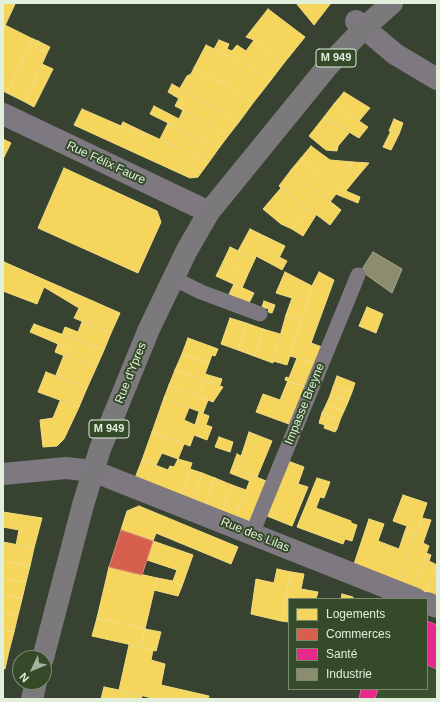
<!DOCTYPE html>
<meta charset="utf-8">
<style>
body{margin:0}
#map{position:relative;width:440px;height:702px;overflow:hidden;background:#374231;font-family:Arial,sans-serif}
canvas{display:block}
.frame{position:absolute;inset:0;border:4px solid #e1efdb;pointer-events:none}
.legend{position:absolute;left:288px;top:598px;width:140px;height:92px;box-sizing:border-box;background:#344a29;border:1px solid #798c70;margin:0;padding:5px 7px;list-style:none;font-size:12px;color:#e1efdb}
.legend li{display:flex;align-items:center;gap:8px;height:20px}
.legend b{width:20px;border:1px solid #798c70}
.north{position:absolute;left:12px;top:650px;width:40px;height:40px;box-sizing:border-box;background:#344a29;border:1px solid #798c70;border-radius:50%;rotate:226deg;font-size:11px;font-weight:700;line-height:16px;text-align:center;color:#e1efdb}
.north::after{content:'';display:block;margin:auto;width:14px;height:18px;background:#a6b2a0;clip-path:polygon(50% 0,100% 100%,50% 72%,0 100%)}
</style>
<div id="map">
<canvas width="440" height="702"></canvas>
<div class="frame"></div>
<ul class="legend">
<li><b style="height:11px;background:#f6d55c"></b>Logements</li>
<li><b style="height:11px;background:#d6604d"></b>Commerces</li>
<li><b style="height:11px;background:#e7298a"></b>Santé</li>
<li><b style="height:11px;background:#8c8c6e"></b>Industrie</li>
</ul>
<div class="north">N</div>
</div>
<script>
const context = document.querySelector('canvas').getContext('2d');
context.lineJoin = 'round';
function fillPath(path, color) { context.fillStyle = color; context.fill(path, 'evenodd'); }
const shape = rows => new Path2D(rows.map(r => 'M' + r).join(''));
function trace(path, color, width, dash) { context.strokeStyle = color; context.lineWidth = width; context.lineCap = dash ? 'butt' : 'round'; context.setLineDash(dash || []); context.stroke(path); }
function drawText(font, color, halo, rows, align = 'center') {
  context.font = font + ' Arial,sans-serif'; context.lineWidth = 4; context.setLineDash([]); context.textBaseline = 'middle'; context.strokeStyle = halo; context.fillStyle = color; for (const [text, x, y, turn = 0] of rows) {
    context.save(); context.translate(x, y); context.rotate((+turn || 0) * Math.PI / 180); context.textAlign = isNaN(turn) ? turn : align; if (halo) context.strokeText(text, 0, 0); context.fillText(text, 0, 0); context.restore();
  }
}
fillPath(shape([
 [427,622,437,626,437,699,359,699,362,689,427,689]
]), '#39512d');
const homes = shape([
 [5,3,15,4,3,30,3,7,5,3],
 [296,3,331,3,314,25,296,3],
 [268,9,305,37,284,63,254,40,246,37,268,9],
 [5,25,33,39,7,93,3,91,3,30,5,25],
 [33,39,38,41,35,47,47,53,25,102,7,93,33,39],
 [219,40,229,44,227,49,232,51,237,45,246,51,254,40,284,63,271,80,245,64,214,49,219,40],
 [38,41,50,47,47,53,35,47,38,41],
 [206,45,245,64,271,80,253,103,228,86,194,68,206,45],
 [42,64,53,69,34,107,25,102,42,64],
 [194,68,228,86,253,103,239,122,180,88,187,76,191,74,194,68],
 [172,84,239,122,228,136,179,108,183,101,168,92,172,84],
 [344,92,370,108,359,121,334,104,344,92],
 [179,98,183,101,179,108,175,106,179,98],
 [334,104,368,127,359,138,324,117,334,104],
 [154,106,179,119,183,110,228,136,219,148,150,114,154,106],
 [82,109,144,136,146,133,209,162,198,177,190,178,74,125,82,109],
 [324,117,349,133,338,146,337,151,326,150,309,136,324,117],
 [394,119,403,123,399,134,389,131,394,119],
 [123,122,146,133,144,136,121,126,123,122],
 [168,123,219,148,209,162,160,139,168,123],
 [391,131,399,134,391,150,383,147,391,131],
 [3,139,11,143,3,159,3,139],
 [311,146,330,160,353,162,348,168,358,176,344,193,301,158,311,146],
 [301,158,344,193,346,191,360,197,358,203,336,194,330,202,291,170,301,158],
 [353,162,369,163,358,176,348,168,353,162],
 [64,168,157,211,161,222,138,273,38,228,64,168],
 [291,170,341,210,330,225,279,186,291,170],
 [281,188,307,208,292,229,281,224,263,209,281,188],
 [307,208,316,215,303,236,292,229,307,208],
 [250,229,285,246,275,266,256,256,255,259,238,251,250,229],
 [230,247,255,259,248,274,223,262,230,247],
 [279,257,287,261,282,270,275,266,279,257],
 [4,262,120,313,111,333,74,318,79,308,44,287,37,304,3,291,4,262],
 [223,262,248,274,242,288,216,276,223,262],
 [285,272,312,286,301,321,286,315,292,298,276,293,285,272],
 [319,272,334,280,311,343,322,347,316,363,290,356,312,286,319,272],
 [234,284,254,293,249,303,229,294,234,284],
 [264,301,275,305,272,313,268,312,269,309,262,307,264,301],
 [367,307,383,314,376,333,359,326,367,307],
 [286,315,301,321,287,365,273,361,286,315],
 [230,318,246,323,238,350,221,344,230,318],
 [82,322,111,333,104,350,62,335,65,327,78,332,82,322],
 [246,323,263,329,254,356,238,350,246,323],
 [34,324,104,350,96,368,67,357,70,349,30,332,34,324],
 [263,329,280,334,273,363,254,356,263,329],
 [188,338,218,349,215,356,212,355,209,363,182,354,188,338],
 [58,344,70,349,67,357,55,352,58,344],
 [182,354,209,363,205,374,222,379,220,385,175,370,182,354],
 [64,355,96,368,87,388,56,375,64,355],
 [297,358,316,363,306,387,291,382,289,384,287,383,288,381,285,380,286,377,289,378,297,358],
 [175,370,204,380,198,396,169,385,175,370],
 [46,372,87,388,79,407,38,392,46,372],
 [337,376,355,383,352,392,333,387,337,376],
 [204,380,223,387,213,402,198,396,204,380],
 [291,382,306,387,289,424,256,412,263,394,280,400,287,383,289,384,291,382],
 [169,385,208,400,203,413,164,398,169,385],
 [333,387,352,392,348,402,330,396,333,387],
 [330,396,348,402,344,411,326,405,330,396],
 [164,398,189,408,184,420,195,425,199,412,209,416,206,425,212,427,207,440,194,435,190,446,152,432,164,398],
 [60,401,79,407,64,439,57,446,43,447,40,420,53,418,60,401],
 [326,405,344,411,340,420,322,413,326,405],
 [322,413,340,420,337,429,319,423,322,413],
 [325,425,337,429,335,432,324,428,325,425],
 [152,432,184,444,178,459,162,453,156,465,142,460,152,432],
 [249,432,272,441,257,477,237,469,249,432],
 [219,437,233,442,230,452,215,447,219,437],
 [237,454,241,456,235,475,230,473,237,454],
 [178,459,192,463,181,495,135,478,142,460,168,470,170,466,174,467,178,459],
 [288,461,304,467,298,484,308,487,292,526,267,516,288,461],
 [190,469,202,473,192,499,181,495,190,469],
 [237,469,252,475,250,481,235,475,237,469],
 [202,473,215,478,206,504,192,499,202,473],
 [252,475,266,481,250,521,236,516,252,475],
 [215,478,232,485,222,511,206,504,215,478],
 [317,478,330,482,324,498,320,497,316,508,351,521,351,523,357,525,352,541,345,539,343,544,297,527,317,478],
 [232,485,246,490,236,516,222,511,232,485],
 [403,495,427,503,416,535,405,531,407,526,393,521,403,495],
 [139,506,238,547,231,564,156,533,153,541,121,530,127,511,139,506],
 [3,512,42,518,34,548,16,545,19,530,3,527,3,512],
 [422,518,431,520,423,543,429,546,413,589,398,583,422,518],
 [369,519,384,524,378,541,399,549,405,531,416,535,399,581,354,564,369,519],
 [153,541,193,555,182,586,173,581,177,570,147,560,153,541],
 [3,542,34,548,30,566,3,561,3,542],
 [426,553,431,555,429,561,437,565,426,594,413,589,426,553],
 [3,561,30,566,26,582,3,578,3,561],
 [437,564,437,598,426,594,437,564],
 [109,567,157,578,145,629,97,618,109,567],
 [277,569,291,572,281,621,251,614,256,579,274,583,277,569],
 [291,572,304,574,301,589,318,592,316,599,289,599,289,622,281,621,291,572],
 [3,578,26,582,22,599,3,595,3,578],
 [157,578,173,581,182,586,178,596,154,590,157,578],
 [342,594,353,597,353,599,341,599,342,594],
 [3,595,22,599,18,615,3,612,3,595],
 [3,612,18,615,14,632,3,630,3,612],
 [97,618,145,629,141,647,92,636,97,618],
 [145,629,161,632,156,651,141,647,145,629],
 [3,630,14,632,9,651,3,650,3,630],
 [129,645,153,650,151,660,165,664,161,685,209,696,208,699,156,699,119,690,129,645],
 [3,650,9,651,5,669,3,668,3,650],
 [104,687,119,690,142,696,141,699,101,699,104,687]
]);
fillPath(homes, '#f6d55c');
trace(homes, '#f0dd82', 1);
const shops = shape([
 [121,530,153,541,142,575,109,567,121,530]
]);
fillPath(shops, '#d6604d');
trace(shops, '#d98b78', 1);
const health = shape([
 [427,621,437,625,437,669,427,665,427,621],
 [361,689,378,689,375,699,359,699,361,689]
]);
fillPath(health, '#e7298a');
trace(health, '#e564a2', 1);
const industry = shape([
 [373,252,402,269,392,293,361,271,373,252]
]);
fillPath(industry, '#8c8c6e');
trace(industry, '#a6aa8f', 1);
trace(shape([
 [173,278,201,292,260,314],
 [252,534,358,275]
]), '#7e7980', 15);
trace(shape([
 [356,21,395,54,437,79],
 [3,114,209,212],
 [3,474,66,468,93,471,416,599],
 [427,603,437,607]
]), '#7e7980', 22);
trace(shape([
 [43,658,83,505,100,449,149,329,187,250,209,212,327,67,364,28,392,3],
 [32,699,36,682]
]), '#7b797b', 22);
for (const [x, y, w] of [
 [336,58,40],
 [109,429,40]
]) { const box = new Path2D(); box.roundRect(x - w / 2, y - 9, w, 18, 3); context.fillStyle = '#344a29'; context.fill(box); trace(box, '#e1efdb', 1); }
drawText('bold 11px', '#e1efdb', null, [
 ["M 949",336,58],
 ["M 949",109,429]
]);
drawText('12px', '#e1efdb', '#344a29', [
 ["Rue Félix Faure",106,163,25],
 ["Rue d'Ypres",131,373,-68],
 ["Impasse Breyne",305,404,-68],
 ["Rue des Lilas",255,535,22]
]);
</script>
